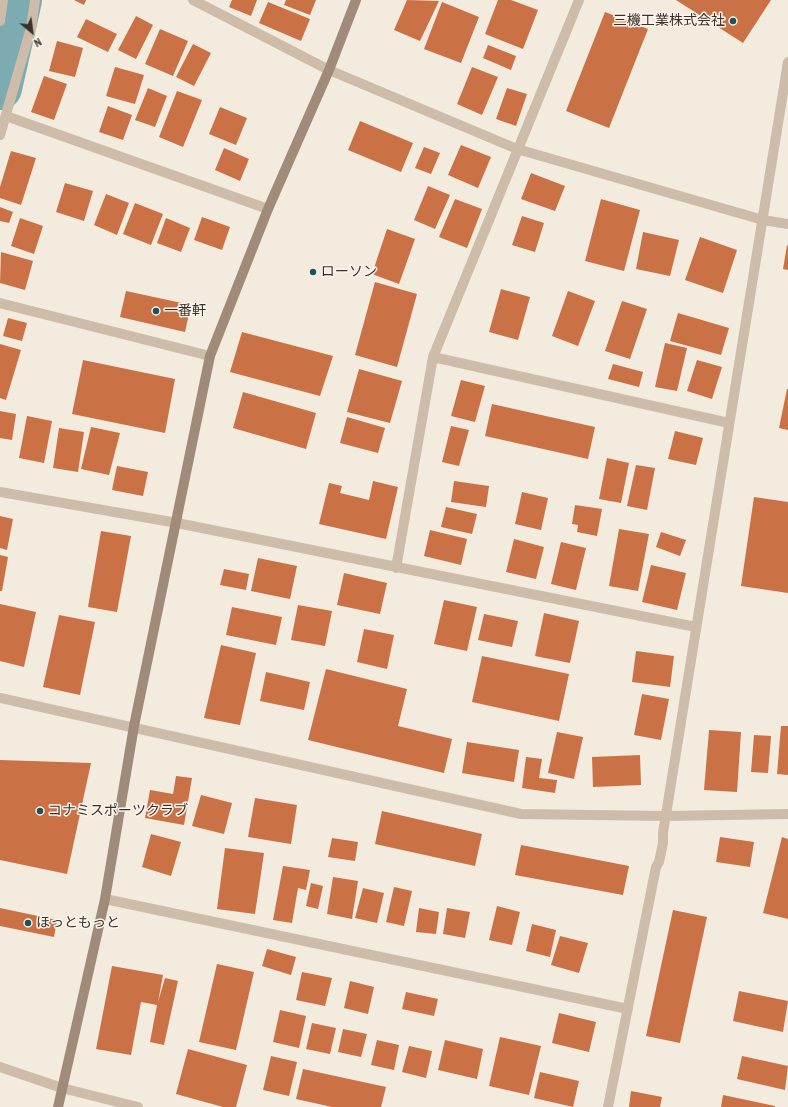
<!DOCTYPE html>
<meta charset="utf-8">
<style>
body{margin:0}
#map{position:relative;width:788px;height:1107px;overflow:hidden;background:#f3ebde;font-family:"Archivo Narrow",sans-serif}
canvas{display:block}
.north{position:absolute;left:12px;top:12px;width:40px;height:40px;-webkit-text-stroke:3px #fbf5eb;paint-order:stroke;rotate:151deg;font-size:11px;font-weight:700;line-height:16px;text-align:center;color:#393029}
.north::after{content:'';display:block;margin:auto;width:14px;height:18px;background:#393029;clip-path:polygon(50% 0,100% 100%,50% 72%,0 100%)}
</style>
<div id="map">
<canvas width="788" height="1107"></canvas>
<div class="north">N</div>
</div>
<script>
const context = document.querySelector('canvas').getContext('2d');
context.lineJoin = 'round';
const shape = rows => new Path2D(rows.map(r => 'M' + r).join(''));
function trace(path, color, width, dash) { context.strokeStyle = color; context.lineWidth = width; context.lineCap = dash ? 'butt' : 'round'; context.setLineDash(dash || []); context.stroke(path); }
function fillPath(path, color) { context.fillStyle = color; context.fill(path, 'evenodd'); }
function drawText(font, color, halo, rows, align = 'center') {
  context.font = font + ' "Archivo Narrow","Noto Sans JP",sans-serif'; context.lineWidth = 3; context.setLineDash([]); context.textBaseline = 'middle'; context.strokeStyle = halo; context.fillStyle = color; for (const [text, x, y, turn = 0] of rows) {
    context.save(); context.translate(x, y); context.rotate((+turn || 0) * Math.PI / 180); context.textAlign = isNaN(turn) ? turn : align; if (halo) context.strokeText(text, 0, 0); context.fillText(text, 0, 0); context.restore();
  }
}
trace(shape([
 [0,88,20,0]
]), '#7cabb2', 44);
fillPath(shape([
 [74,0,86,0,84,5],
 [232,0,257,0,251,16,229,7],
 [286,0,316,0,310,15,284,5],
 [407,0,439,1,420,41,394,30],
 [498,0,511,0,538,10,523,49,485,34],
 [676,0,771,0,743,43],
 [268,2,310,19,301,41,259,23],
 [442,2,479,17,461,63,424,49],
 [605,12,648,29,609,128,566,111],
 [136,16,153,25,136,59,118,50],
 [86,19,117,34,108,52,77,37],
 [160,29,188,41,173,76,145,64],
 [57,41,83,48,75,77,49,71],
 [193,44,211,53,194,86,176,77],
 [488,45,516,56,511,70,483,58],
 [115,67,144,75,135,104,106,96],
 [472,67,498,77,482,115,457,104],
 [44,76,67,84,54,120,31,112],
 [148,88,167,96,155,127,135,120],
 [507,88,527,94,516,126,496,119],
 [177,91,202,100,183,147,159,137],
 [108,106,132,115,123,140,99,132],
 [220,107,247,118,236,145,209,134],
 [360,121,413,143,401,172,348,150],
 [461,145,491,157,478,188,448,175],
 [424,147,440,153,431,174,415,168],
 [224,148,249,159,240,181,215,170],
 [11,151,36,158,21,205,0,198,0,187],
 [531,173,565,186,555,211,521,199],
 [65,183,93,191,84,221,56,212],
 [428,186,450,195,435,229,414,220],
 [106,194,129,203,117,235,94,225],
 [455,199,482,209,467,248,439,237],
 [601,199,640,210,624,271,585,261],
 [135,203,163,214,151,245,123,234],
 [0,207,13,212,9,223,0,221],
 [522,216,544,223,535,252,512,245],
 [202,217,230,227,222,250,194,240],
 [20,218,43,226,34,254,11,246],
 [166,218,190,228,181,252,157,243],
 [387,229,415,239,399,284,372,274],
 [643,232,679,240,670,276,636,269],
 [700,237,737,250,723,293,685,280],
 [787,245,788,246,788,270,783,269],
 [1,252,33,261,25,290,0,283],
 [375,282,417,294,397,367,355,355],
 [501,289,530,297,518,340,489,332],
 [126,291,191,305,185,332,120,317],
 [568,291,595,301,578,346,552,336],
 [622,301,647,309,630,359,605,351],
 [678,313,729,328,721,355,670,341],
 [8,318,27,323,22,341,3,336],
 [242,332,333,356,320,396,230,372],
 [665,343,687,348,677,391,655,387],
 [0,344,21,350,6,400,0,398],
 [83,360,175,379,165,433,72,414],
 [697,360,722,367,712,399,687,391],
 [613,364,643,372,639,387,608,379],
 [359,369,402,381,390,423,347,412],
 [461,380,485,386,475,422,451,416],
 [787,389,788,389,788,430,779,428],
 [243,392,316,413,306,449,233,428],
 [492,404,595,427,588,459,485,436],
 [0,411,16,414,12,440,0,438],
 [27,416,52,421,44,463,19,458],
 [347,417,385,428,378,453,340,443],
 [451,426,469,430,459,466,442,462],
 [91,427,120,433,109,475,81,469],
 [59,428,84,432,78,472,53,468],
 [675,431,703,438,696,465,668,459],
 [607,458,629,463,621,503,599,499],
 [636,465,655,468,647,510,627,506],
 [117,466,148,472,143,496,112,490],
 [373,481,398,487,386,539,319,524,329,483,342,486,340,493,369,500],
 [454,481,489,486,486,507,451,502],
 [522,492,548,498,541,530,515,524],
 [754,497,788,502,788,593,741,586],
 [575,505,602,509,597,536,577,532,578,525,572,524],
 [446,507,477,514,472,534,441,527],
 [0,516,13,519,7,550,0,548],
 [619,529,649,534,638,591,609,586],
 [430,530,467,539,461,565,424,556],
 [101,531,131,536,117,612,88,607],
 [661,532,686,540,680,556,656,547],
 [514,539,544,547,536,579,506,572],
 [561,542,586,548,576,590,551,584],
 [0,555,8,557,2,591,0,591],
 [258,558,297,566,290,599,251,591],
 [651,565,686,573,677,610,642,602],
 [224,569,249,574,246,590,220,585],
 [344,573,387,583,380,614,337,605],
 [444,600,477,607,467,651,434,644],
 [0,604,36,612,24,667,0,661],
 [298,605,332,611,325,646,291,640],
 [232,607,282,617,276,645,226,635],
 [544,613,579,621,570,663,535,656],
 [484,614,518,621,512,647,478,640],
 [59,615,95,622,80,695,43,687],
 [364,629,394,635,387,669,357,662],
 [221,645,256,653,240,725,204,718],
 [636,651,674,656,670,687,632,682],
 [482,656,569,674,559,721,472,702],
 [326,669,407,689,398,726,452,739,444,773,308,740],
 [266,672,310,682,304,710,260,701],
 [642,694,669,699,661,740,634,735],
 [781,726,788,726,788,775,777,774],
 [709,730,741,732,737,792,704,790],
 [557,732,583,737,574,779,548,773],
 [754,735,771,736,768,773,751,772],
 [467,742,519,750,514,782,462,773],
 [640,755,641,785,593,787,592,757],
 [526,757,542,759,539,778,557,780,555,793,522,788],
 [0,760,91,763,67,874,0,860],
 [176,776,192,778,184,825,145,818,150,790,173,794],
 [201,795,232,803,224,834,192,826],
 [255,798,297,805,291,844,248,837],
 [382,811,482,834,475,866,375,844],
 [151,834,181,842,171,876,142,867],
 [720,837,754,842,750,867,716,862],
 [782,837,788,839,788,919,763,913],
 [332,838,358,842,355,861,328,857],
 [521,845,629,866,623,895,515,875],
 [225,848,264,853,255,914,217,909],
 [283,866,310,870,306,890,298,888,292,923,273,920],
 [333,877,358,881,352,919,327,914],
 [311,883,323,886,318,909,306,906],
 [394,887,412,891,404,926,386,922],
 [363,888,384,893,377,923,355,918],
 [497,906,520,912,512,945,489,940],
 [0,908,57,920,54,937,0,926],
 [419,908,439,912,436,934,416,932],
 [447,908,470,912,465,938,443,934],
 [673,910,707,917,680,1043,646,1036],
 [532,924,556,930,550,957,526,951],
 [560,936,588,943,579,973,551,965],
 [267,949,296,957,291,975,262,966],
 [217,964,254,972,236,1050,199,1042],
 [112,966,163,975,158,1002,165,978,178,981,164,1045,150,1042,157,1005,141,1002,131,1055,96,1049],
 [302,972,332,978,325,1006,296,1000],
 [350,981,374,987,368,1014,344,1008],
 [739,991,788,1001,783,1032,733,1021],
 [406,992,438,999,434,1016,402,1009],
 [280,1010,306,1016,299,1048,273,1042],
 [559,1013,596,1022,589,1052,552,1043],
 [312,1023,336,1028,330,1054,306,1049],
 [343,1029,367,1034,361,1057,338,1052],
 [500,1037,541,1046,529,1095,489,1086],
 [377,1040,399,1045,394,1070,371,1065],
 [445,1040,483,1049,477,1079,438,1070],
 [409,1046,432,1051,426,1078,402,1072],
 [188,1049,247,1065,236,1107,223,1107,176,1094],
 [271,1056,297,1062,289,1096,263,1090],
 [742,1056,788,1066,785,1090,737,1079],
 [303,1069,386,1087,381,1107,332,1107,296,1099],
 [540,1072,579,1081,573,1107,534,1098],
 [631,1091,662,1097,660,1107,629,1107],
 [723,1095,775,1106,775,1107,721,1107]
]), '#ca7146');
trace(shape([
 [193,0,329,70,517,149,763,220,788,224],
 [0,21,3,0],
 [6,116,268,209],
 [0,135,31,28,35,0],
 [0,303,210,356],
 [433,357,729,423],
 [0,492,177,523,696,627],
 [396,568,433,357,579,0],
 [0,698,521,814,666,816,788,814],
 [105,899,628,1009],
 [0,1067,62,1088,138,1107],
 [608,1107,656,867,659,862,663,843,663,833,788,62]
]), '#ccbca9', 10);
trace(shape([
 [58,1107,105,899,134,726,210,356,268,209,329,70,356,0]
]), '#a08b7a', 10);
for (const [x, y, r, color] of [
 [733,21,4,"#1d535d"],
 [313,272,4,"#1d535d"],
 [156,311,4,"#1d535d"],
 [40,811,4,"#1d535d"],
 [28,923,4,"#1d535d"]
]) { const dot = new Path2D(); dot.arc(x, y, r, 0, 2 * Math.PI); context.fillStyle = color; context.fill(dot); trace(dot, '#fbf5eb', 1.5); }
drawText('14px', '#393029', '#fbf5eb', [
 ["三機工業株式会社",725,21,"right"],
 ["ローソン",321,272],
 ["一番軒",164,311],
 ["コナミスポーツクラブ",48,811],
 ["ほっともっと",36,923]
], 'left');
</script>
